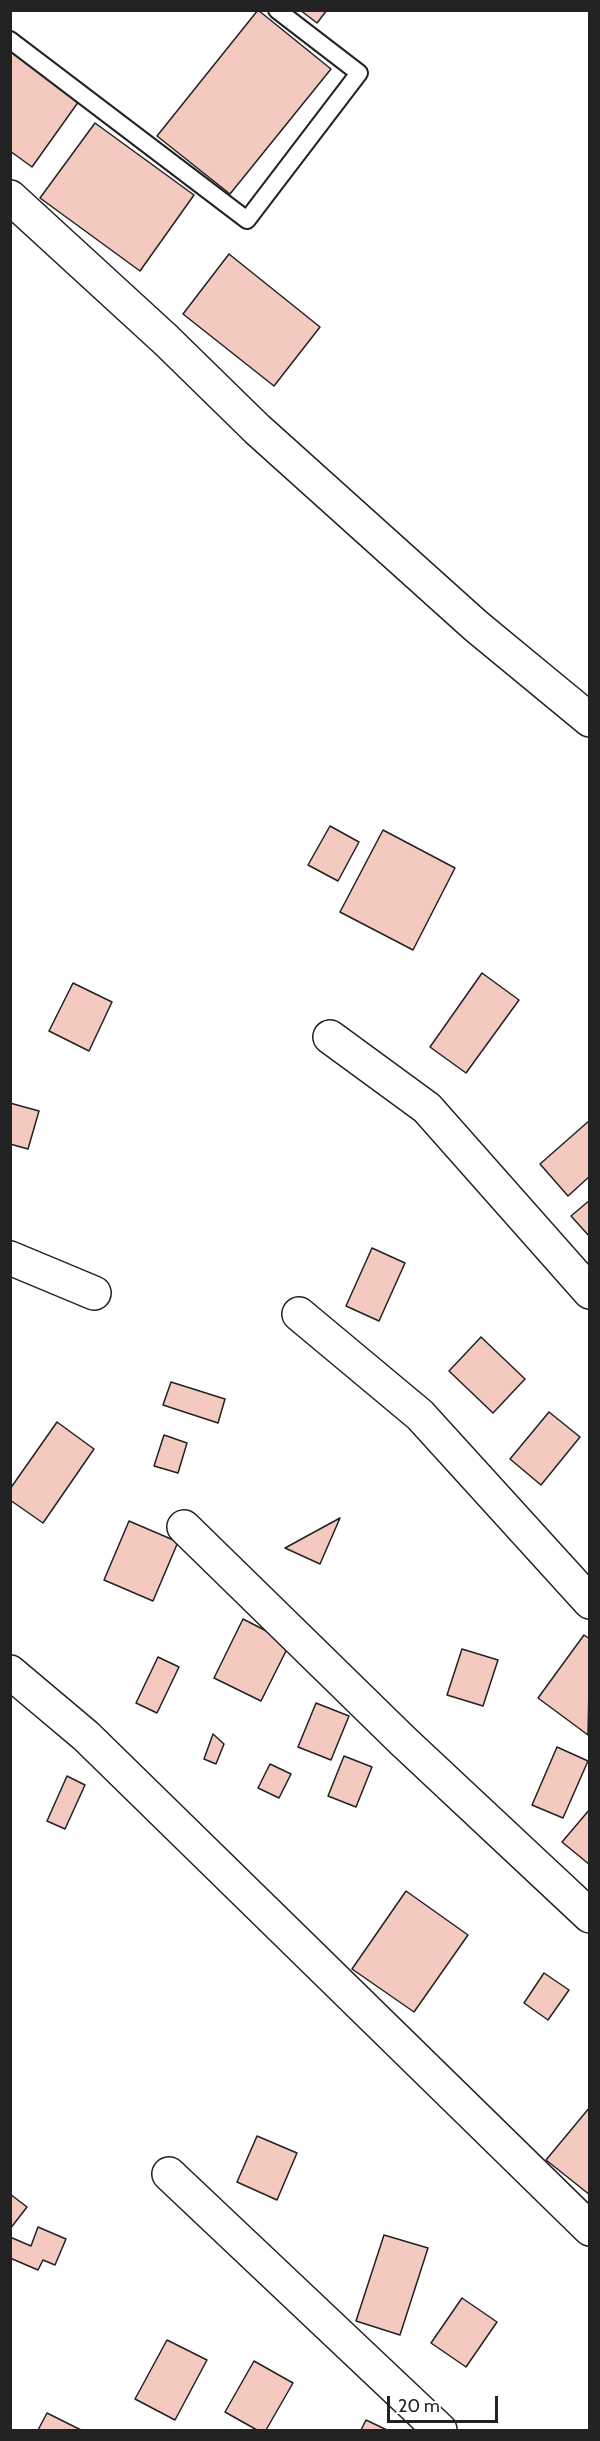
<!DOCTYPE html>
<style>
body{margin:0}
#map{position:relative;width:600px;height:2441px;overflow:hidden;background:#fff;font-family:Cabin,sans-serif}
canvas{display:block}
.frame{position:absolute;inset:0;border:12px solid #222;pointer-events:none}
.scale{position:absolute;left:387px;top:2396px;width:111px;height:27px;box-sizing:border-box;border:3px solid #222;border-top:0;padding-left:8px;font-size:18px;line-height:21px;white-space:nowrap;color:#222;-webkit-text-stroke:4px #fff;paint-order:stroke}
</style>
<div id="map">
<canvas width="600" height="2441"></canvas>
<div class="frame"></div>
<div class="scale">20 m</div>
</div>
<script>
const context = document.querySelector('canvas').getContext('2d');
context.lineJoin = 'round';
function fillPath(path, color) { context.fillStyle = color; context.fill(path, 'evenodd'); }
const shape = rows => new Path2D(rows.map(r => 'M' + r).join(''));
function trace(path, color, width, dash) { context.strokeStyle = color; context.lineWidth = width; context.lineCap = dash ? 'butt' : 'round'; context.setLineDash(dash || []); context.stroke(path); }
const building = shape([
 [258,10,331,69,230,194,157,136,258,10],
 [300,10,327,10,317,23,300,10],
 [10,51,79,101,32,167,10,151,10,51],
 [95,123,194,195,140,271,40,198,95,123],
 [229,254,320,327,274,386,183,314,229,254],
 [330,826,359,842,338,881,308,865,330,826],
 [383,830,455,868,413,950,340,912,383,830],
 [482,973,519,1000,466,1073,430,1047,482,973],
 [73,983,112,1002,89,1051,49,1031,73,983],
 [10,1103,39,1111,28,1149,10,1144,10,1103],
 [590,1120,590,1176,568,1196,540,1164,590,1120],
 [590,1200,590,1237,571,1216,590,1200],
 [372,1248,405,1263,379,1321,346,1306,372,1248],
 [481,1337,525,1379,493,1413,449,1371,481,1337],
 [171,1382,225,1399,218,1423,163,1405,171,1382],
 [549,1412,580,1437,541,1485,510,1459,549,1412],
 [57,1422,94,1449,43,1523,10,1500,10,1489,57,1422],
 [164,1435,187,1443,178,1473,154,1466,164,1435],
 [340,1518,320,1564,285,1548,340,1518],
 [129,1521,178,1542,153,1601,104,1580,129,1521],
 [243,1619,290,1643,261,1701,214,1678,243,1619],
 [584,1635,590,1639,588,1735,538,1698,584,1635],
 [462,1649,498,1660,483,1706,447,1695,462,1649],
 [158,1657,179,1667,157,1713,136,1703,158,1657],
 [316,1703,349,1716,331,1760,298,1747,316,1703],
 [213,1734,224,1744,216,1764,204,1759,213,1734],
 [557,1747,588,1761,563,1818,532,1805,557,1747],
 [344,1756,372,1767,356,1807,328,1796,344,1756],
 [270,1764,291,1774,279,1798,258,1788,270,1764],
 [67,1776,85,1785,65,1829,47,1821,67,1776],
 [590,1809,590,1865,562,1842,590,1809],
 [406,1891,468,1935,414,2012,352,1969,406,1891],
 [544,1973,569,1990,548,2020,524,2003,544,1973],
 [590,2107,590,2195,546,2160,590,2107],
 [257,2136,297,2153,277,2200,237,2182,257,2136],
 [10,2194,27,2207,10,2229,10,2194],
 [38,2227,66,2239,55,2265,43,2260,38,2270,10,2258,10,2237,31,2246,38,2227],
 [384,2235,428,2248,400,2335,356,2321,384,2235],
 [462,2298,497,2322,466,2367,431,2343,462,2298],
 [167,2340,207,2360,175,2420,135,2399,167,2340],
 [254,2361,293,2383,266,2430,257,2430,225,2412,254,2361],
 [47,2413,81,2430,38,2430,47,2413],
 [366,2420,387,2430,361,2430,366,2420]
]);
fillPath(building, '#f3c9c0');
trace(building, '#222', 1.5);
const lane = shape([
 [10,40,247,220,359,73,277,10]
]);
const street = shape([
 [10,197,166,340,257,429,476,626,590,720],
 [330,1037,427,1108,590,1292],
 [10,1258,94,1293],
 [299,1314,420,1415,590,1602],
 [184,1527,403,1741,590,1916],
 [10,1672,86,1736,590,2229],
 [169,2174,440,2430]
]);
trace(lane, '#222', 20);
trace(street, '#222', 36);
trace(lane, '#fff', 16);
trace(street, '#fff', 33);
</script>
